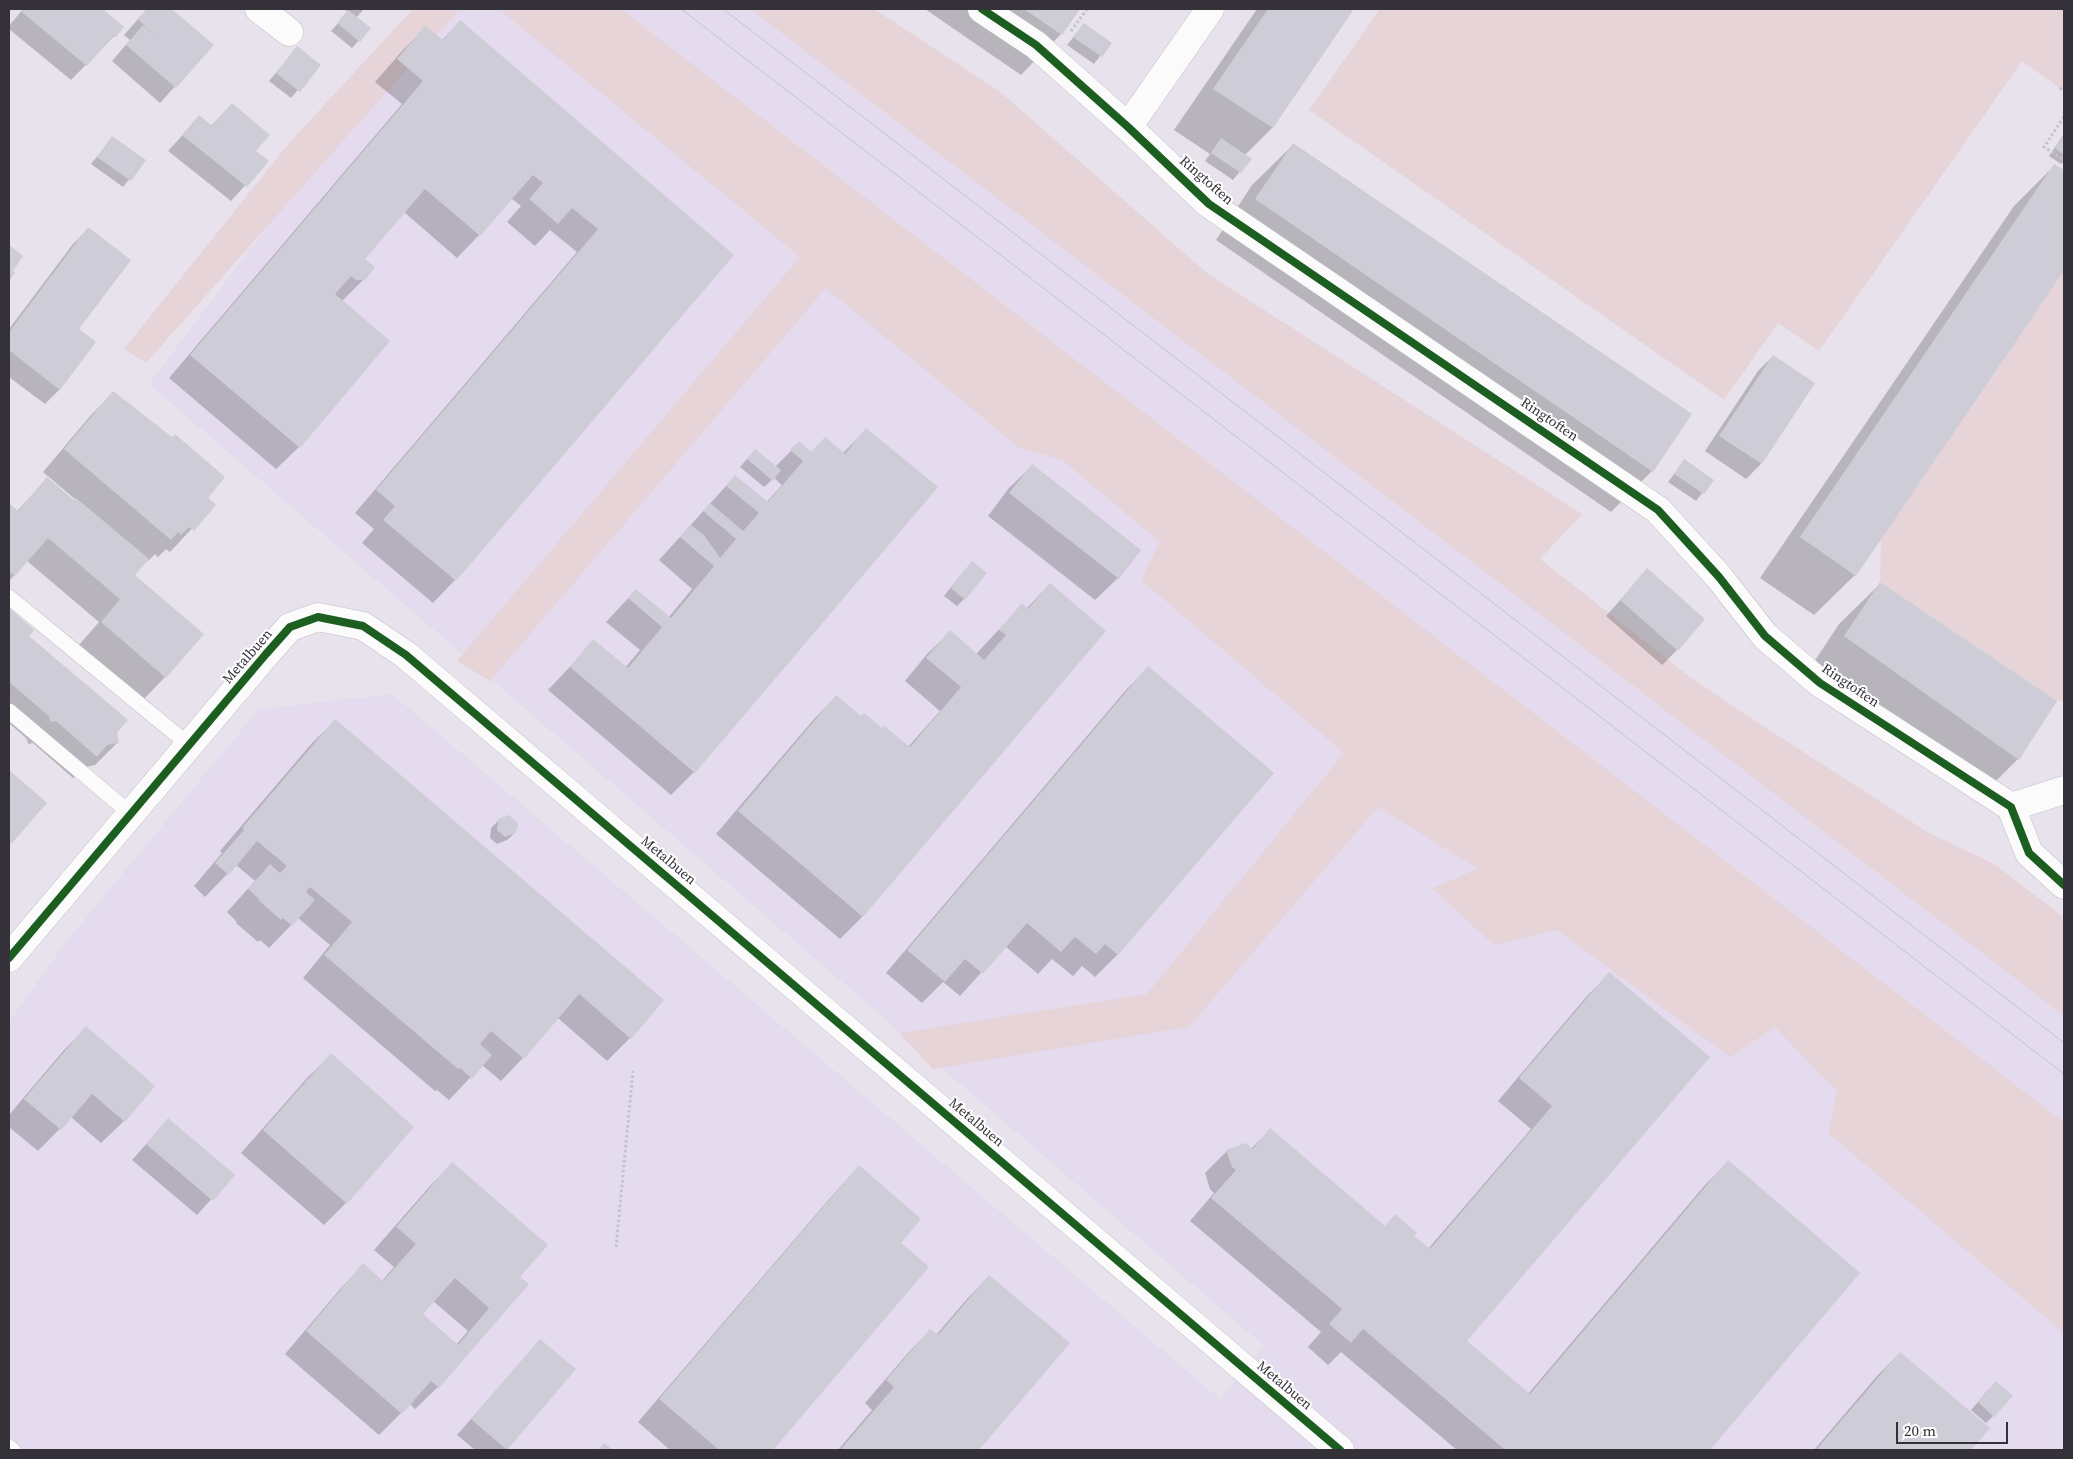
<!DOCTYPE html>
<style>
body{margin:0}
#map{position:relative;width:2073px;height:1459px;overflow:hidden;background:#e7e2ec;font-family:"Source Serif 4",serif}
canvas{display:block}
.frame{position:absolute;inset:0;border:10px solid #343138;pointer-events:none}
.scale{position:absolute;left:1896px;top:1422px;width:112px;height:22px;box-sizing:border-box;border:2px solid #343138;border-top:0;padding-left:6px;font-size:15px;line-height:18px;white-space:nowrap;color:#343138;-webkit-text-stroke:4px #fff;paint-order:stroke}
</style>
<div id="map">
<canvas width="2073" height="1459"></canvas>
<div class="frame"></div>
<div class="scale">20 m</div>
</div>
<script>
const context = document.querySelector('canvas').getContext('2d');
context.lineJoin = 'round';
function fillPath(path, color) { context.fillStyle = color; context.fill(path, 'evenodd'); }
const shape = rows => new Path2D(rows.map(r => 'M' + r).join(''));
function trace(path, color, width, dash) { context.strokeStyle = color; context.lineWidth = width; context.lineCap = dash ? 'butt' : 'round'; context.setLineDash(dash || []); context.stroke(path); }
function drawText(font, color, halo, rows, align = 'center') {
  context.font = font + ' "Source Serif 4",serif'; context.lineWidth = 4; context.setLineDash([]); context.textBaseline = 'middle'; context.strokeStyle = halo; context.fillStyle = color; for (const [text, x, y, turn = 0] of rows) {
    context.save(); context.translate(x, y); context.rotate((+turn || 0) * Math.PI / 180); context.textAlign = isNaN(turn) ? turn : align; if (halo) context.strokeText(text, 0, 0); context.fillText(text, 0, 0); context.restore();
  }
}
fillPath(shape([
 [431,9,583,9,2064,1173,2064,1450,9,1450,9,1022,66,942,259,709,392,694,1220,1399,1264,1346,149,384],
 [621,9,750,9,2064,1016,2064,1122]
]), '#e4dbee');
fillPath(shape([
 [413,9,460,9,146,363,124,349,290,142],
 [499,9,621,9,2064,1122,2064,1333,1828,1133,1837,1092,1775,1027,1730,1057,1557,930,1494,945,1432,888,1478,869,1378,807,1189,1027,933,1069,899,1033,1147,994,1344,753,1141,580,1160,542,1062,460,1018,447,826,288,490,681,457,661,800,257],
 [750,9,874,9,999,91,1208,274,1582,514,1540,559,1690,677,1746,715,1929,833,1994,864,2062,916,2064,926,2064,1016],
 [1380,9,2064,9,2064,91,2022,61,1819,351,1778,323,1724,400,1309,110],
 [2064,271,2064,701,2057,701,1880,582,1881,539]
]), '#e6d4d9');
fillPath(shape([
 [23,9,101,9,123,27,71,80,9,29,9,26],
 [147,9,170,9,212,45,160,103,112,61,130,40,124,35],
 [343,9,364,9,356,18,369,29,352,48,331,31,348,12],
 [925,9,1078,9,1061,34,1021,75],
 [1257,9,1353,9,1272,128,1244,156,1250,159,1233,180,1205,161,1210,154,1174,130],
 [460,22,733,255,455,580,433,603,362,543,374,529,355,513,577,252,550,230,535,246,507,222,521,206,511,198,479,235,457,258,404,212,363,259,364,279,342,301,299,447,276,469,169,378,402,104,375,82,403,50,425,28,441,41],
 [1084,24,1110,43,1094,64,1067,45],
 [297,48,319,65,291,98,269,81],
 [232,104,254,151,267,161,231,201,168,151,199,117,210,127],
 [2064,134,2064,161,2061,164,2049,156],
 [112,138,144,161,123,187,91,164],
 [1293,145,1691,414,1652,471,1611,512,1216,240,1252,185],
 [2055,165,2064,172,2064,269,1855,575,1814,615,1760,578,2014,206],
 [88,229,77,330,60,389,45,404,9,377,9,329,73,244],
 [1773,356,1814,384,1761,464,1746,479,1705,451,1758,371],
 [114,392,214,505,170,552,166,549,158,557,155,554,148,561,146,560,133,575,165,677,143,700,79,645,99,622,27,561,9,581,9,505,17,511,47,479,74,502,76,500,43,472,91,415],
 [866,430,936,487,694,772,671,795,548,690,594,641,625,668,640,650,606,622,636,590,668,618,692,589,659,560,669,549,735,476,766,503,782,485,774,478,764,487,740,467,748,458,775,467,799,443,810,453,843,453],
 [1684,461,1712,480,1696,501,1668,482],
 [1032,466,1118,578,1095,600,988,516,1009,488],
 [965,570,964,599,957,606,944,596],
 [1647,570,1677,650,1662,665,1606,616],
 [1050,584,1104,631,862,917,840,939,716,834,814,719,836,697,861,718,908,747,940,711,905,681,927,654,950,632,976,654,1022,605,1026,609],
 [1880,584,2018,759,1978,799,1804,677,1839,624],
 [9,610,32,630,27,636,116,732,117,743,95,765,85,767,73,778,33,743,28,744,27,739,9,723],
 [1148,668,1272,773,1117,955,1095,977,1082,966,1073,976,1052,959,1038,974,1005,946,960,996,943,982,922,1003,886,973,1126,690],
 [335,721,662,1001,630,1038,607,1061,558,1018,523,1058,501,1081,482,1065,449,1100,437,1090,435,1091,303,978,330,945,298,918,269,948,260,940,258,942,236,923,237,922,227,912,255,881,236,865,205,897,194,886,222,853,220,851,312,743],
 [9,772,45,803,9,844],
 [499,820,515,833,507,840,497,844,490,838,491,828],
 [1609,974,1465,1341,1528,1394,1705,1185,1728,1162,1858,1273,1708,1450,1457,1450,1341,1352,1328,1365,1308,1347,1321,1332,1190,1221,1214,1193,1210,1189,1205,1173,1227,1151,1251,1149,1270,1130,1384,1227,1413,1236,1428,1249,1531,1129,1498,1101,1587,996],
 [86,1028,124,1121,101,1143,71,1117,38,1151,9,1127,9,1115,64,1050],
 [331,1055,346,1203,324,1225,241,1153,308,1077],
 [168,1120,233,1175,197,1215,132,1160],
 [452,1164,519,1277,438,1387,415,1409,410,1404,379,1435,285,1354,341,1288,363,1265,382,1281,394,1267,374,1250,430,1186],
 [433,1301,468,1331,456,1345,421,1315],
 [859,1167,899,1243,927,1267,771,1450,670,1450,638,1422,837,1190],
 [989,1276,1068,1343,977,1450,838,1450,872,1410,865,1403,908,1353,930,1330,936,1335,967,1299],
 [540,1340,574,1369,505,1450,475,1450,457,1435],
 [1900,1353,1988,1428,1969,1450,1814,1450,1877,1376],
 [1988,1390,1993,1416,1986,1423,1971,1410]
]), '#0003');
fillPath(shape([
 [24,9,103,9,124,27,116,37,114,35,87,66,22,12],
 [147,9,172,9,214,45,176,88,126,45,143,25,158,39,138,19],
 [1024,9,1080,9,1062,35],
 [1268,9,1354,9,1273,128,1213,89],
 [348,10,371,28,360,42,337,23],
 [460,20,734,255,456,581,383,520,395,506,376,490,598,229,572,208,558,224,529,199,543,183,533,175,480,236,425,189,365,259,375,267,365,280,356,280,351,276,335,294,390,341,300,448,190,355,423,81,397,59,425,26,443,40],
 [1084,23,1112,43,1102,57,1073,37],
 [297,46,321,65,300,92,276,73],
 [232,103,270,135,256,151,269,161,247,187,182,135,199,115,212,126],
 [2064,135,2064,155,2055,148],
 [112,136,146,160,131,181,97,157],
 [1221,138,1252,159,1241,173,1211,153],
 [1293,143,1692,414,1653,472,1255,199],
 [2054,164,2064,170,2064,271,1856,576,1800,537],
 [88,227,131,260,79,329,96,342,60,390,9,350,9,332],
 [9,245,23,256,13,271,15,273,9,281],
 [1773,355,1815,383,1762,464,1719,436],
 [113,391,172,437,175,434,225,477,208,498,216,505,194,531,189,527,181,535,178,532,171,540,64,449],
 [866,428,938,487,695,773,570,667,593,639,628,668,662,627,628,598,636,589,671,618,714,566,680,537,691,525,704,535,720,558,736,539,703,511,710,503,743,531,759,513,726,486,735,475,768,502,803,461,790,450,799,441,811,452,825,437,845,454],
 [755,449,781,470,773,481,747,459],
 [1684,459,1714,480,1704,494,1674,474],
 [1032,464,1141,550,1119,579,1009,493],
 [47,477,74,500,76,498,149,559,135,575,204,634,166,678,101,622,120,599,48,538,15,576,9,571,9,503,18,511],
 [972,561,987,573,965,600,951,588],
 [1647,568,1705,619,1678,651,1620,600],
 [1880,582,2057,701,2019,760,1844,636],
 [1050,583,1106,631,863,917,738,811,836,695,861,716,864,713,882,728,884,726,910,747,961,687,926,658,950,630,984,660,1006,635,999,630,1022,603,1028,609],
 [9,608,34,630,29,636,128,720,117,733,119,743,107,745,97,757,56,721,50,722,49,716,9,682],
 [1148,666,1274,773,1118,955,1105,944,1096,954,1075,937,1061,952,1027,923,983,974,965,959,945,982,907,950],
 [335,719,664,1000,631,1039,579,994,524,1059,491,1031,480,1044,492,1055,472,1079,460,1068,458,1069,324,955,352,922,310,887,306,892,315,900,292,926,283,918,281,920,258,900,259,899,248,889,270,864,280,873,287,866,257,841,229,875,215,863,244,830,242,828],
 [9,770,47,803,12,843,9,841],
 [509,815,518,823,516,833,505,837,497,830,498,819],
 [1609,972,1710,1057,1467,1341,1530,1394,1728,1160,1860,1273,1710,1450,1505,1450,1363,1329,1351,1343,1329,1324,1342,1309,1211,1198,1236,1170,1232,1167,1226,1150,1246,1143,1253,1149,1270,1128,1385,1226,1395,1214,1417,1233,1414,1236,1430,1249,1552,1106,1519,1078],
 [86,1026,155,1086,125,1122,92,1094,61,1130,24,1099],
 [331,1053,414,1127,347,1204,263,1130],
 [168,1118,235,1175,213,1201,146,1144],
 [452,1162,548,1245,520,1277,529,1284,439,1388,431,1381,402,1414,306,1331,363,1263,383,1281,416,1244,396,1227],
 [455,1278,489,1308,458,1345,423,1314],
 [859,1165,921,1219,901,1243,929,1267,773,1450,719,1450,659,1399],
 [989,1275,1070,1343,979,1450,840,1450,894,1387,886,1380,930,1329,938,1335],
 [540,1339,576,1369,507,1450,471,1419],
 [1900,1352,1990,1428,1971,1450,1816,1450],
 [1996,1381,2013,1396,1994,1417,1978,1402],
 [604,1443,613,1450,598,1450]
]), '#cdccd7');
const service = shape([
 [9,597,189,745],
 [9,711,131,814],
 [9,1447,13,1450]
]);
const minor = shape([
 [259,9,289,32],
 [982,9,1036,45,1128,127,1209,204,1658,510,1719,577,1765,636,1820,683,2011,807,2029,853,2064,885],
 [1128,127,1210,9],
 [2011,807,2064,790],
 [9,958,266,654,290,627,318,617,363,626,406,655,1340,1450]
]);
trace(service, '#c2bec6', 16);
trace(minor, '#c2bec6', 29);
trace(shape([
 [1071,31,1087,9],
 [2060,88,2064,91],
 [2064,117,2044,147,2064,160],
 [616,1247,633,1071]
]), '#c4c3c7', 3, [2.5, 2.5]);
trace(service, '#fbfbfc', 15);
trace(minor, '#fbfbfc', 28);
trace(shape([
 [681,9,2064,1074],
 [723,9,2064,1043]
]), '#c7c5c8', 1);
trace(shape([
 [982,9,1036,45,1128,127,1209,204,1658,510,1719,577,1765,636,1820,683,2011,807,2029,853,2064,885],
 [9,958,266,654,290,627,318,617,363,626,406,655,1340,1450]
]), '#1b5e20', 8);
drawText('14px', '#343138', '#fff', [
 ["Ringtoften",1206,181,41],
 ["Ringtoften",1549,420,34],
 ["Metalbuen",248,657,-49],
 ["Ringtoften",1850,686,34],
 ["Metalbuen",668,861,40],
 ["Metalbuen",976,1123,40],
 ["Metalbuen",1284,1386,40]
]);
</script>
